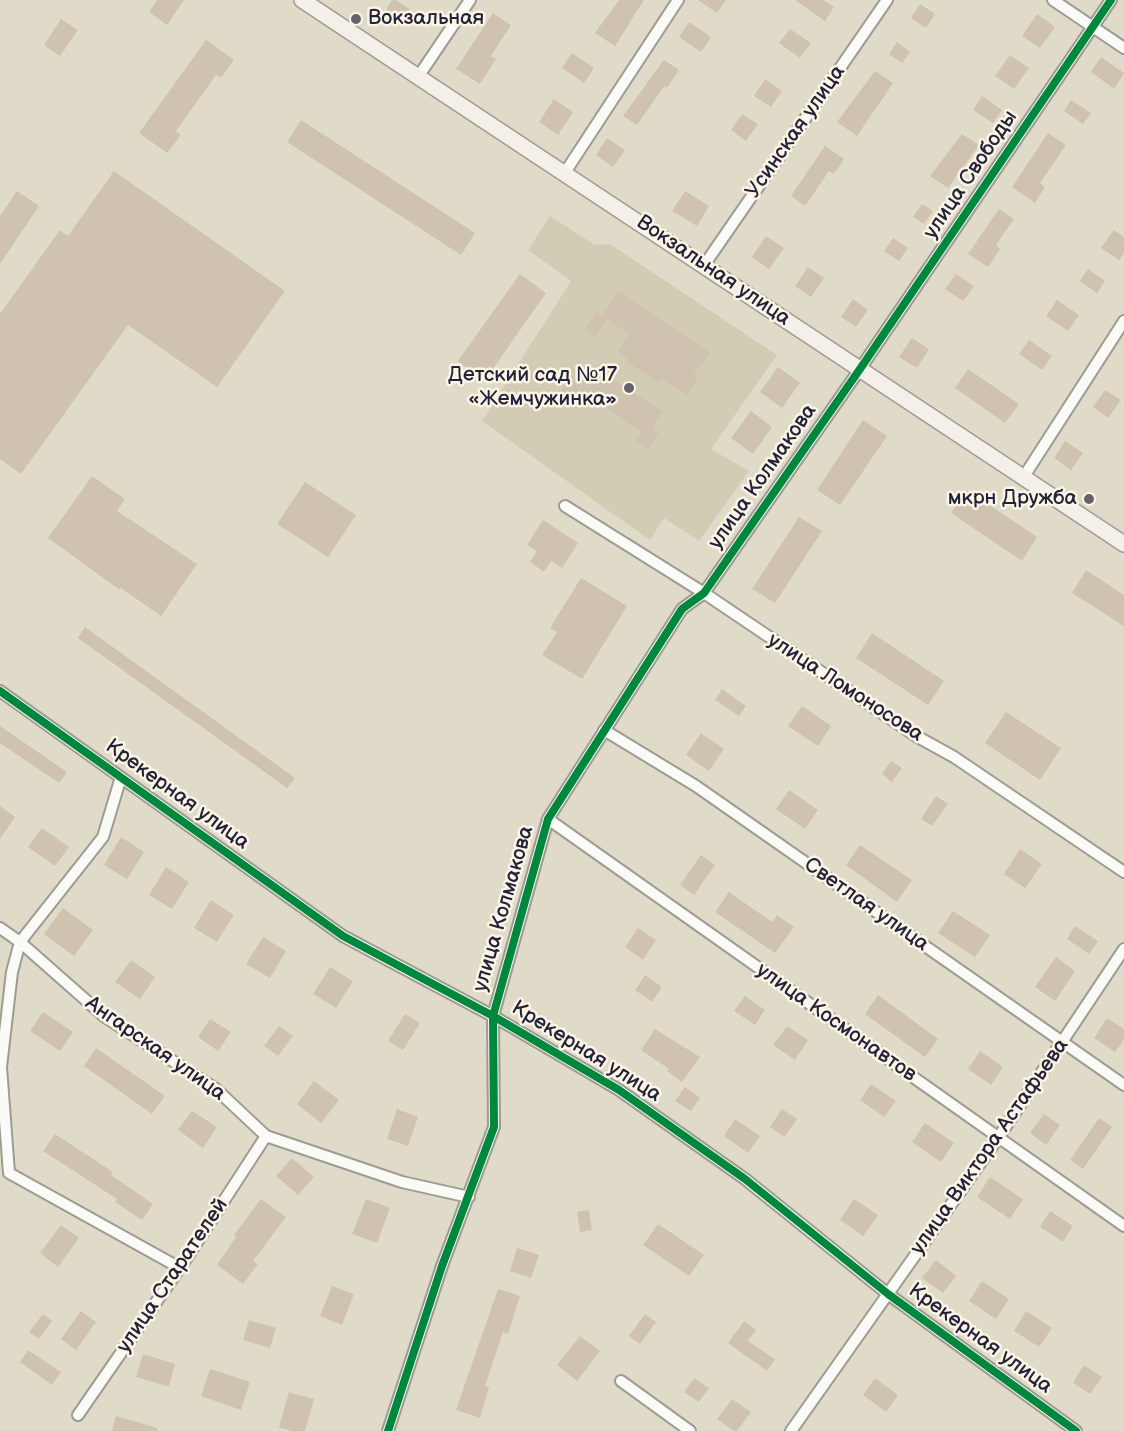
<!DOCTYPE html>
<meta charset="utf-8">
<style>
body{margin:0}
canvas{display:block;background:#dfdbc8}
</style>
<canvas width="1124" height="1431"></canvas>
<script>
const context = document.querySelector('canvas').getContext('2d');
context.lineJoin = 'round';
function fillPath(path, color) { context.fillStyle = color; context.fill(path, 'evenodd'); }
const shape = rows => new Path2D(rows.map(r => 'M' + r).join(''));
function trace(path, color, width, dash) { context.strokeStyle = color; context.lineWidth = width; context.lineCap = dash ? 'butt' : 'round'; context.setLineDash(dash || []); context.stroke(path); }
function drawText(font, color, halo, rows, align = 'center') {
  context.font = font + ' "Balsamiq Sans",sans-serif'; context.lineWidth = 5; context.setLineDash([]); context.textBaseline = 'middle'; context.strokeStyle = halo; context.fillStyle = color; for (const [text, x, y, turn = 0] of rows) {
    context.save(); context.translate(x, y); context.rotate((+turn || 0) * Math.PI / 180); context.textAlign = isNaN(turn) ? turn : align; if (halo) context.strokeText(text, 0, 0); context.fillText(text, 0, 0); context.restore();
  }
}
fillPath(shape([
 [550,216,595,245,610,244,777,355,711,449,749,471,699,541,664,518,650,540,482,421,571,281,528,250]
]), '#d2ccb5');
fillPath(shape([
 [157,0,184,0,167,25,149,12],
 [392,0,396,0,410,9,400,25,383,15],
 [619,0,644,0,615,46,595,33],
 [698,0,726,0,717,13],
 [795,0,823,0,834,7,825,21],
 [920,4,935,14,926,28,911,18],
 [493,13,511,25,491,56,496,59,480,84,456,69],
 [1037,14,1055,27,1040,48,1022,36],
 [61,19,78,30,60,56,44,45],
 [689,22,711,37,701,52,679,37],
 [790,29,811,43,800,58,779,43],
 [206,40,234,60,221,78,216,75,176,131,181,135,167,153,139,133],
 [897,42,910,52,902,63,889,54],
 [572,53,594,68,584,83,562,68],
 [1010,55,1029,68,1014,89,995,76],
 [1101,57,1124,73,1114,89,1091,72],
 [664,60,679,70,667,88,664,86,637,125,623,116],
 [875,71,893,83,857,136,837,122],
 [765,79,782,91,771,107,754,96],
 [982,96,1002,110,993,123,973,110],
 [554,99,573,112,558,135,539,122],
 [1071,100,1091,113,1083,124,1064,111],
 [742,114,758,124,746,141,731,130],
 [301,120,475,233,461,255,287,142],
 [1048,133,1066,145,1040,183,1045,187,1035,203,1012,187],
 [962,134,979,145,948,188,930,176],
 [607,138,625,150,613,167,596,155],
 [825,146,844,159,834,174,829,171,805,206,791,196],
 [114,171,285,291,217,387,128,325,21,474,0,459,0,314,60,230,68,236],
 [17,191,39,206,0,264,0,216],
 [685,191,709,206,697,226,672,211],
 [922,204,933,211,924,224,913,217],
 [999,209,1014,219,996,245,1000,249,988,267,968,254],
 [1114,230,1124,237,1124,253,1119,260,1101,248],
 [766,236,784,248,769,269,752,257],
 [893,238,908,248,899,261,884,251],
 [808,267,824,278,811,297,795,286],
 [1088,269,1105,281,1097,293,1080,281],
 [520,274,546,293,485,380,458,361],
 [956,274,974,286,963,301,945,289],
 [618,291,710,352,693,376,698,379,687,396,662,379,659,383,626,361,628,358,618,351,629,334,607,319,595,337,585,330,596,312,602,316],
 [853,299,868,310,856,327,841,317],
 [1057,300,1079,315,1068,331,1046,316],
 [912,338,929,349,917,368,899,357],
 [1029,340,1052,356,1042,370,1019,354],
 [588,363,663,412,652,428,659,432,648,449,635,441,641,432,579,390,573,400,560,391,571,375,577,379],
 [778,367,800,383,782,408,760,392],
 [968,369,1019,404,1005,423,955,388],
 [1105,390,1121,400,1108,418,1093,407],
 [751,411,772,427,753,454,731,438],
 [863,420,887,436,840,505,817,490],
 [1065,441,1083,453,1071,470,1054,458],
 [92,476,125,499,117,511,197,564,161,616,121,588,120,590,48,538],
 [305,482,356,515,328,557,277,524],
 [967,490,1037,537,1022,561,951,513],
 [799,517,822,531,775,603,752,589],
 [543,520,578,543,562,568,551,561,544,572,530,562,537,551,527,545],
 [1086,570,1124,595,1124,626,1072,593],
 [581,578,627,606,582,679,542,655,557,632,550,628],
 [85,627,295,778,287,788,78,638],
 [872,633,944,681,928,705,856,658],
 [722,689,746,706,739,716,715,700],
 [802,706,831,726,818,746,788,726],
 [1006,712,1061,748,1040,780,985,743],
 [0,726,67,772,59,783,0,743],
 [701,733,724,749,709,771,686,755],
 [891,761,902,768,892,782,882,774],
 [789,790,818,810,805,829,776,809],
 [936,796,948,804,932,826,921,819],
 [0,806,15,817,0,839],
 [42,828,69,847,55,866,28,847],
 [121,837,144,852,127,879,104,865],
 [860,845,912,880,897,902,846,865],
 [1020,849,1042,864,1025,888,1004,874],
 [701,855,715,865,694,895,680,885],
 [166,867,189,882,172,909,149,895],
 [729,892,772,922,777,915,794,927,775,953,715,912],
 [211,900,234,915,217,942,194,928],
 [63,908,93,930,74,956,44,934],
 [953,911,990,935,975,957,938,933],
 [1075,926,1098,941,1089,954,1067,939],
 [638,928,656,940,643,960,625,947],
 [263,937,286,951,270,978,246,964],
 [1056,957,1075,971,1055,1001,1035,987],
 [131,960,155,977,140,999,115,982],
 [330,967,353,981,336,1008,313,994],
 [645,975,662,987,652,1002,635,990],
 [878,995,938,1039,925,1057,865,1014],
 [745,996,765,1010,755,1025,734,1011],
 [43,1012,73,1032,60,1051,30,1031],
 [405,1014,420,1023,403,1050,388,1041],
 [1107,1018,1124,1029,1124,1040,1115,1052,1094,1038],
 [210,1019,231,1032,218,1051,198,1037],
 [279,1026,293,1036,278,1056,264,1046],
 [787,1026,808,1040,795,1060,773,1045],
 [655,1029,700,1057,682,1082,667,1071,669,1069,641,1050],
 [96,1048,165,1096,152,1114,84,1066],
 [980,1051,1003,1067,991,1085,968,1069],
 [314,1081,339,1100,321,1123,297,1104],
 [871,1084,896,1101,884,1117,860,1100],
 [685,1087,700,1098,691,1111,675,1101],
 [397,1109,418,1117,408,1146,387,1139],
 [782,1109,797,1119,784,1137,770,1127],
 [192,1111,217,1127,203,1148,178,1130],
 [1044,1114,1060,1125,1046,1145,1030,1133],
 [1099,1118,1112,1127,1083,1169,1070,1160],
 [735,1119,760,1136,748,1153,724,1136],
 [925,1123,954,1143,941,1162,912,1142],
 [55,1134,113,1172,111,1175,153,1204,142,1220,115,1202,117,1199,43,1151],
 [292,1158,314,1177,298,1195,276,1176],
 [990,1177,1023,1199,1010,1219,977,1197],
 [261,1199,286,1217,253,1261,258,1264,243,1284,217,1265,236,1237,234,1235],
 [366,1199,390,1208,377,1243,352,1234],
 [854,1199,878,1215,863,1236,840,1220],
 [589,1210,592,1230,580,1232,577,1212],
 [1050,1211,1073,1226,1063,1242,1040,1227],
 [658,1224,704,1255,689,1276,643,1245],
 [61,1225,79,1238,58,1267,40,1253],
 [517,1248,539,1255,531,1278,510,1271],
 [936,1260,956,1276,943,1293,922,1278],
 [982,1281,1009,1299,996,1319,969,1301],
 [332,1286,354,1294,342,1325,320,1316],
 [498,1289,520,1296,508,1334,503,1332,485,1386,489,1387,480,1418,456,1410],
 [81,1311,96,1322,76,1350,61,1339],
 [1026,1311,1052,1328,1039,1347,1014,1331],
 [43,1314,52,1321,39,1339,29,1332],
 [645,1314,656,1322,640,1344,629,1336],
 [249,1320,276,1328,270,1348,243,1340],
 [744,1321,756,1330,748,1341,775,1359,767,1371,728,1343],
 [580,1336,600,1351,577,1381,557,1365],
 [28,1350,61,1372,52,1385,20,1362],
 [143,1354,175,1364,169,1387,136,1377],
 [1084,1365,1102,1377,1090,1394,1073,1383],
 [210,1369,250,1382,241,1410,201,1396],
 [694,1378,709,1388,699,1402,684,1392],
 [875,1378,898,1395,886,1412,863,1395],
 [289,1392,314,1399,305,1431,292,1431,279,1427],
 [732,1399,751,1412,737,1431,734,1431,717,1419],
 [116,1416,157,1428,157,1431,112,1431]
]), '#cfc3af');
const street = shape([
 [1053,0,1124,48],
 [418,77,470,0],
 [564,174,678,0],
 [705,264,887,0],
 [1023,478,1124,321],
 [565,506,704,593,916,736,954,757,1124,872],
 [0,691,343,936,493,1016,619,1090,745,1179,888,1294,1076,1431],
 [604,730,696,786,1124,1085],
 [121,777,103,837,20,942,12,972,1,1067,9,1173,180,1268],
 [548,819,1124,1226],
 [0,928,20,942,105,1017,216,1089,266,1136,402,1182,469,1197],
 [621,1381,690,1431],
 [78,1415,188,1256,266,1136],
 [388,1431,442,1266,494,1127,493,1016,548,819,682,609,704,593,860,369,1111,0],
 [791,1431,998,1138,1124,949]
]);
const secondary = shape([
 [302,0,1124,544]
]);
trace(street, '#9d9b93', 14);
trace(secondary, '#9d9b93', 18);
trace(street, '#fafaf7', 10);
trace(secondary, '#f4f0e9', 15);
trace(shape([
 [0,691,343,936,493,1016,619,1090,745,1179,888,1294,1076,1431],
 [388,1431,442,1266,494,1127,493,1016,548,819,682,609,704,593,860,369,1111,0]
]), '#00873e', 8);
for (const [x, y, r, color] of [
 [356,19,6,"#64636c"],
 [629,388,6,"#64636c"],
 [1089,499,6,"#64636c"]
]) { const dot = new Path2D(); dot.arc(x, y, r, 0, 2 * Math.PI); context.fillStyle = color; context.fill(dot); trace(dot, '#fcf5e5', 2); }
drawText('21px', '#22223b', '#fcf5e5', [
 ["Вокзальная",368,19,"left"],
 ["Детский сад №17",617,376],
 ["«Жемчужинка»",617,400],
 ["мкрн Дружба",1077,499]
], 'right');
drawText('21px', '#22223b', '#fcf5e5', [
 ["Усинская улица",796,132,-55],
 ["улица Свободы",971,175,-56],
 ["Вокзальная улица",713,271,34],
 ["улица Колмакова",763,477,-55],
 ["улица Ломоносова",845,688,33],
 ["Крекерная улица",177,795,36],
 ["Светлая улица",866,905,35],
 ["улица Колмакова",504,909,-74],
 ["улица Космонавтов",836,1023,35],
 ["Ангарская улица",155,1049,35],
 ["Крекерная улица",586,1052,32],
 ["улица Виктора Астафьева",990,1147,-55],
 ["улица Старателей",173,1276,-56],
 ["Крекерная улица",980,1339,36]
]);
</script>
